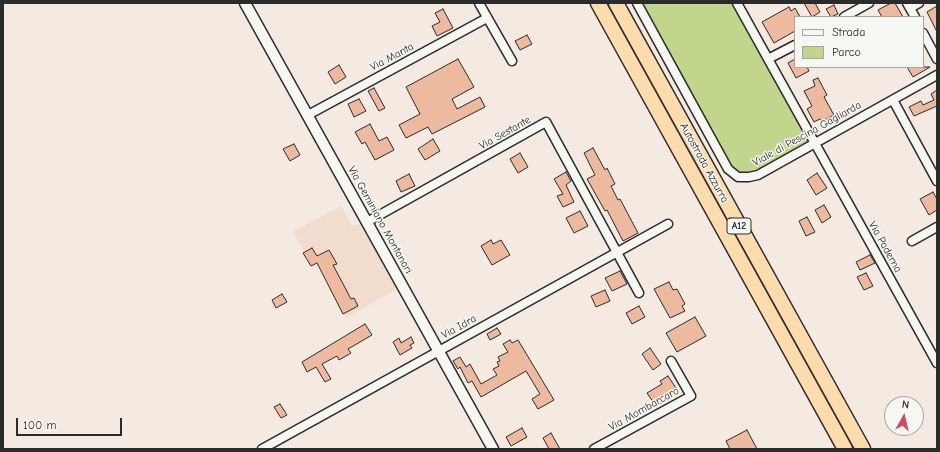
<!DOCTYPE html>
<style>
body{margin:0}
#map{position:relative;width:940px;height:452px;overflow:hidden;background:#f4eae1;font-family:"Comic Neue",sans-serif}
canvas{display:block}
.frame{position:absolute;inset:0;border:4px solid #2b2b2b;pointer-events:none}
.legend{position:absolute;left:794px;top:16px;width:130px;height:52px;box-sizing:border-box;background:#f6f6f2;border:1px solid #a5a5a2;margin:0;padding:5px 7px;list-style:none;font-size:12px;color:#2b2b2b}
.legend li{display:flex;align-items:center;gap:8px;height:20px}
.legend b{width:20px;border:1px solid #a5a5a2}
.north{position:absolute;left:884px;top:396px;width:40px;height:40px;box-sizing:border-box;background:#f6f6f2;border:1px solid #a5a5a2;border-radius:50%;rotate:8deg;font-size:11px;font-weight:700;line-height:16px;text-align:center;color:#2b2b2b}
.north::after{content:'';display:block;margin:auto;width:14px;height:18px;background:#d1495b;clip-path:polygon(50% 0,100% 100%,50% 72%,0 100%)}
.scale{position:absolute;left:16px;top:418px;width:106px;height:18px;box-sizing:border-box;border:2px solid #2b2b2b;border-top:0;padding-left:5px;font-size:12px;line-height:14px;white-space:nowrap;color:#2b2b2b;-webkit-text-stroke:3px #f6f6f2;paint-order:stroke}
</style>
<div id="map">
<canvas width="940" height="452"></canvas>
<div class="frame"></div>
<ul class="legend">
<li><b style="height:5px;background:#f6f6f2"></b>Strada</li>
<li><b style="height:11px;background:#c1d68c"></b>Parco</li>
</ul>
<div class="north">N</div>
<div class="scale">100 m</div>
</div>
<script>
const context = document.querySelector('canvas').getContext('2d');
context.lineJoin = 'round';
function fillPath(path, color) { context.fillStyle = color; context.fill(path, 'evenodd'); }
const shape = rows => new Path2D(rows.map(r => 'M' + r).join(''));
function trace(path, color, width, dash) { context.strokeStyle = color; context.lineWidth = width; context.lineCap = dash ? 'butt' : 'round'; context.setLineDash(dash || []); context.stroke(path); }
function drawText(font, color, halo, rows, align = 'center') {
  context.font = font + ' "Comic Neue",sans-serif'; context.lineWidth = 3; context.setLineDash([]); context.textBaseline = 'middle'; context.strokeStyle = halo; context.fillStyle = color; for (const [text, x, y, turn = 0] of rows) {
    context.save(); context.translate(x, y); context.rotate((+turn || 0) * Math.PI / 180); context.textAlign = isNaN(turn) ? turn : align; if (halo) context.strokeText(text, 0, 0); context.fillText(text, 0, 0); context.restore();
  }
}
fillPath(shape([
 [341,206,352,226,360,224,397,289,346,318,317,263,311,266,293,231]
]), '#f2dccd');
fillPath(shape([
 [641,3,732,3,809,141,753,172,742,173,733,170]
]), '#c1d68c');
const building = shape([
 [804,3,815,3,820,12,812,17,804,3],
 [891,3,895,3,903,17,882,17,878,10,891,3],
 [834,5,838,14,831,17,826,9,834,5],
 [937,6,937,32,927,12,937,6],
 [789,7,791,11,795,8,800,17,795,17,795,31,774,43,762,22,789,7],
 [443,9,453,28,437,36,432,26,440,22,435,13,443,9],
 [527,35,532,44,520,50,515,41,527,35],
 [458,59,474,87,452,99,457,109,480,97,485,107,432,134,428,127,406,138,399,125,420,114,406,87,458,59],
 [795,59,795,67,807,67,809,71,796,78,788,63,795,59],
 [339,65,346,77,335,84,328,72,339,65],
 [907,67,930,67,913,77,907,67],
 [818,78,827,95,824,97,834,115,821,122,820,119,814,122,807,109,812,106,804,91,815,86,813,80,818,78],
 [374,88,385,108,379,111,368,91,374,88],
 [937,90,937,106,914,116,909,107,921,101,923,105,934,100,931,94,937,90],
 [359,99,366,111,354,117,348,104,359,99],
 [370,124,379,141,387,137,394,150,375,160,365,142,362,144,355,132,370,124],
 [433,139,440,151,425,160,418,149,433,139],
 [294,144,300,155,290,161,283,149,294,144],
 [593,148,605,170,607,168,615,184,611,186,618,200,620,199,638,233,623,241,607,210,605,211,587,179,595,175,584,153,593,148],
 [520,153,528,167,518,173,510,159,520,153],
 [566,172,571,181,566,185,574,202,563,207,557,196,563,194,554,179,566,172],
 [817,173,827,188,816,195,807,180,817,173],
 [409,174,415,186,401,192,396,181,409,174],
 [933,192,937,199,937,210,929,215,920,199,933,192],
 [824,205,831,217,822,223,815,210,824,205],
 [580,211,588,226,574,233,566,218,580,211],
 [807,217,815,232,806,236,799,221,807,217],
 [491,240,493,244,501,240,510,255,492,265,481,246,491,240],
 [312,248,317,256,329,250,337,264,333,265,351,299,354,298,358,306,343,314,317,263,311,266,303,253,312,248],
 [870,255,875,263,860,270,856,262,870,255],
 [620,271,627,284,612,291,605,278,620,271],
 [866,273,873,286,864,290,857,277,866,273],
 [669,282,673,290,677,289,685,304,682,306,685,311,670,318,654,289,669,282],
 [605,290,610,301,596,307,591,296,605,290],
 [282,294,287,302,276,308,272,300,282,294],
 [639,306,645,317,632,324,626,313,639,306],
 [695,317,706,336,677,352,666,333,695,317],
 [365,324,372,335,348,349,351,353,339,360,337,356,322,364,331,379,325,382,316,367,307,372,302,362,365,324],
 [497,328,501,334,490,340,487,334,497,328],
 [411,337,414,343,410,345,412,348,400,355,393,342,399,338,401,343,411,337],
 [510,340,512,343,518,340,554,400,538,409,532,399,540,394,526,371,481,397,472,381,468,383,460,367,458,369,453,361,460,357,466,367,470,364,481,384,497,375,493,369,499,366,497,362,500,361,498,357,508,352,503,344,510,340],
 [650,348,661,364,653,370,642,354,650,348],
 [668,376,676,388,660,398,663,402,656,406,647,393,662,384,660,381,668,376],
 [280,404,287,415,281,418,274,407,280,404],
 [522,428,527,437,511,446,506,437,522,428],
 [747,430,757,449,730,449,726,441,747,430],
 [551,433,560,449,549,449,543,438,551,433]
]);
fillPath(building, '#edba9f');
trace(building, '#2b2b2b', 1);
const minor = shape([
 [479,3,512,61],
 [637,3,728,169,738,177,749,177,758,175,937,75],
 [737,3,937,363],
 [907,3,915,17],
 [910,8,919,3],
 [844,17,869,3],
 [923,33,937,59],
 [768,59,795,45],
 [893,100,937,181],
 [308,115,487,18],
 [367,222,546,122,639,293],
 [912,241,937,227],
 [262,449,668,224],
 [594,449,691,396,671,361]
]);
const tertiary = shape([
 [245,3,493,449]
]);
const motorway = shape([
 [598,3,845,449],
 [616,3,863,449]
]);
trace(minor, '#2b2b2b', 11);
trace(tertiary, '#2b2b2b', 13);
trace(motorway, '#2b2b2b', 17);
trace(minor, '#f6f6f2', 8);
trace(tertiary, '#f6f6f2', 10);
trace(motorway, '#fcdcac', 14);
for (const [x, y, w] of [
 [739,226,24]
]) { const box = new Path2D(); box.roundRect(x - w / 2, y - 8, w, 16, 3); context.fillStyle = '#f6f6f2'; context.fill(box); trace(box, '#2b2b2b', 1); }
drawText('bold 10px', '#2b2b2b', null, [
 ["A12",739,226]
]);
drawText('11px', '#2b2b2b', '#f6f6f2', [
 ["Via Manta",392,57,-28],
 ["Via Sestante",505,133,-29],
 ["Viale di Pescina Gagliarda",807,134,-29],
 ["Autostrada Azzurra",704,163,61],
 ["Via Geminiano Montanari",380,220,61],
 ["Via Paderna",885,247,61],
 ["Via Idra",459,327,-29],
 ["Via Mombarcaro",644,409,-29]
]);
</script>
